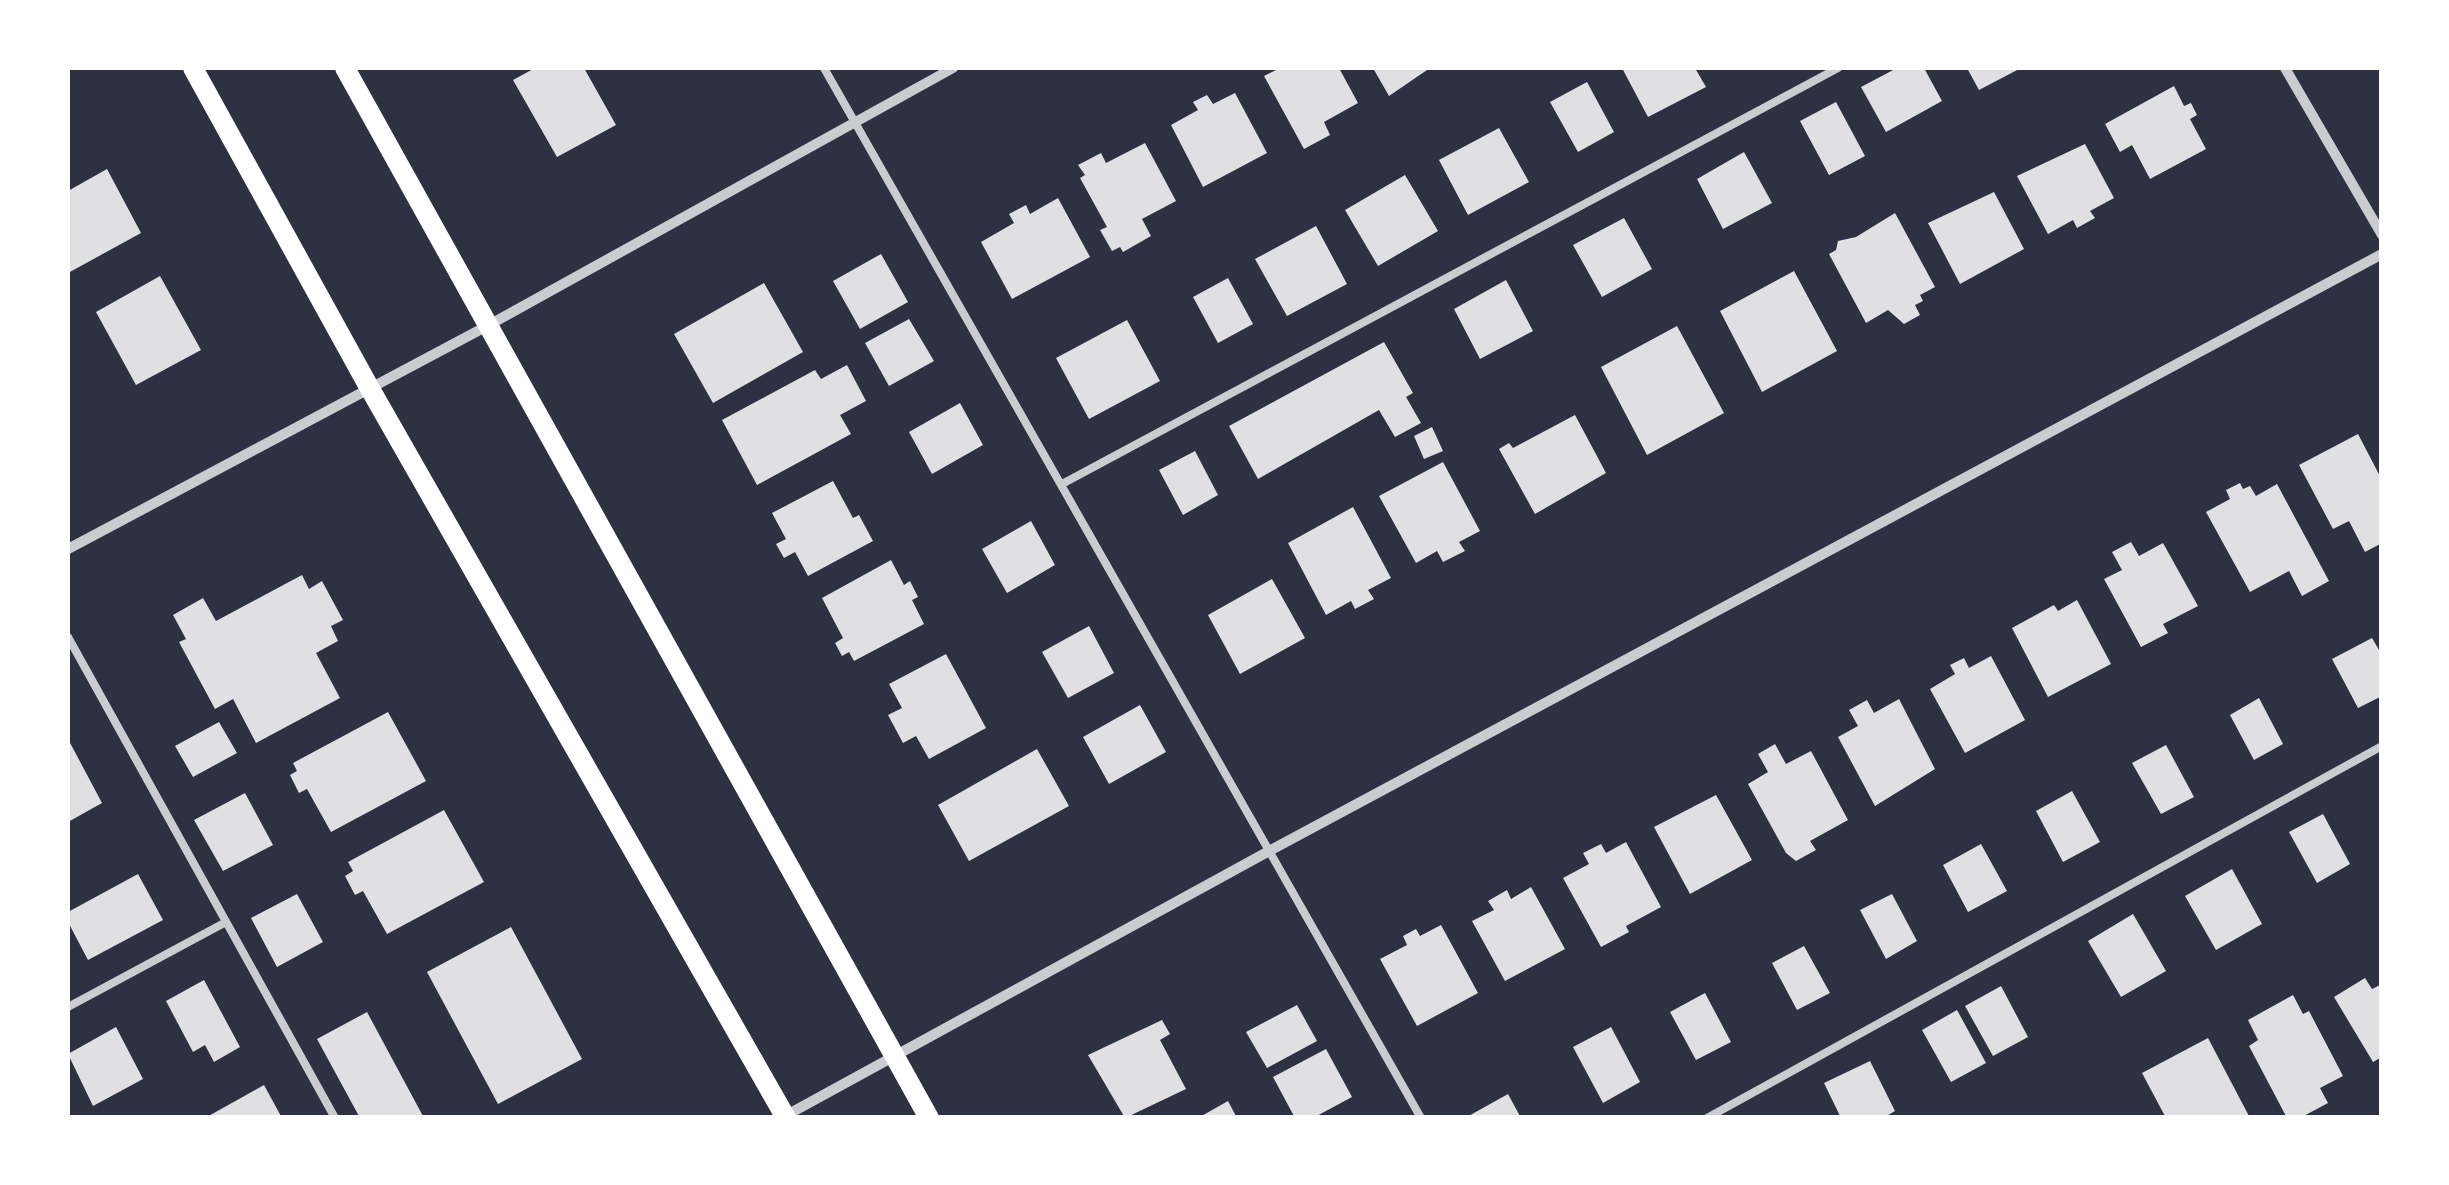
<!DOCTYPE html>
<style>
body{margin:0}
#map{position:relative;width:2449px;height:1185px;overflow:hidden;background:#2d3142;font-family:"PT Sans",sans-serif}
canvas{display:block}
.frame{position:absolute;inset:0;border:70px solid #fff;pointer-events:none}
</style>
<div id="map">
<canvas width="2449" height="1185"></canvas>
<div class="frame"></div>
</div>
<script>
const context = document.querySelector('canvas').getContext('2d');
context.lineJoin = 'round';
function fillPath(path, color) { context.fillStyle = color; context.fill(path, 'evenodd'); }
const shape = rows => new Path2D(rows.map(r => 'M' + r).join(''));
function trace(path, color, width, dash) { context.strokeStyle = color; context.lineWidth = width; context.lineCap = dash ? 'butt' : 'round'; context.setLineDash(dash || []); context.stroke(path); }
fillPath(shape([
 [535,68,584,68,616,125,557,157,513,80],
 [1280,68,1339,68,1358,103,1324,122,1330,135,1304,149,1264,76],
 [1373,68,1430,68,1389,96],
 [1622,68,1695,68,1706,87,1648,117],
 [1897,68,1924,68,1942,101,1886,132,1861,87],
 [1967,68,2021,68,1979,90],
 [1587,82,1614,132,1578,152,1550,102],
 [2174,86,2184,106,2191,103,2197,115,2190,119,2206,149,2150,179,2132,145,2120,152,2105,124],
 [1235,93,1267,153,1203,187,1171,125,1198,110,1193,102,1207,95,1213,104],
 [1836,102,1865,156,1829,175,1800,121],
 [1499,128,1529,182,1468,215,1439,160],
 [1145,143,1176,201,1142,219,1151,236,1123,252,1120,247,1112,251,1100,230,1107,227,1080,178,1085,175,1078,165,1101,153,1106,163],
 [2085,144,2114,198,2090,211,2095,218,2077,228,2073,220,2048,234,2017,176],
 [1744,152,1772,203,1723,229,1697,179],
 [107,169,141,233,68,273,68,191],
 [1405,175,1438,231,1378,266,1345,210],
 [1994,192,2024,249,1960,284,1928,223],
 [1058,198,1090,257,1012,299,981,242,1014,223,1009,214,1026,205,1030,214],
 [1895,213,1935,287,1920,295,1923,301,1915,305,1920,315,1904,324,1888,310,1866,323,1829,254,1836,250,1838,241,1856,237],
 [1624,218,1652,269,1602,297,1573,245],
 [1316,226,1347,284,1287,316,1255,259],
 [881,254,908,302,860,329,833,281],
 [1794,271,1837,351,1762,392,1720,311],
 [160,276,201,350,136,385,96,312],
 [1228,278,1253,324,1218,343,1193,297],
 [1506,280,1533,331,1480,359,1454,309],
 [764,283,803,352,713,403,674,334],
 [909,319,934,361,889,386,865,343],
 [1127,320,1160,381,1089,419,1056,358],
 [1677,326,1724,413,1647,455,1601,367],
 [1384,342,1413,393,1406,397,1421,423,1395,437,1379,410,1258,479,1229,426],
 [847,365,866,401,840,415,851,434,757,485,722,420,815,370,821,379],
 [960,403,983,445,932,474,909,432],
 [1575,415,1606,473,1535,514,1499,449,1509,443,1513,448],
 [1432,427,1443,451,1424,459,1414,436],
 [2358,434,2382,480,2382,543,2365,552,2349,521,2333,529,2299,465],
 [1195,451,1218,495,1183,515,1159,470],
 [1443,462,1480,531,1459,542,1465,551,1443,562,1437,551,1416,563,1379,496],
 [833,481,853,518,859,515,873,541,808,576,795,552,784,558,776,544,786,539,772,513],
 [2240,483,2243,489,2250,486,2256,496,2277,484,2329,581,2302,596,2289,571,2250,592,2206,512,2230,499,2226,490],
 [1353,507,1391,578,1368,590,1374,599,1355,609,1351,601,1326,615,1288,543],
 [1031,521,1055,565,1007,593,982,549],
 [2131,542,2139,556,2163,543,2198,606,2163,624,2168,633,2141,647,2104,579,2122,570,2112,552],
 [891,560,904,585,910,581,918,597,912,600,924,624,854,661,849,652,842,656,835,643,843,638,822,598],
 [302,575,309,589,322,581,343,620,331,626,338,641,316,653,340,698,256,743,233,699,215,709,179,642,186,639,173,615,203,598,216,621],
 [1272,579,1305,638,1240,674,1208,615],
 [2077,600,2111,664,2048,697,2012,628,2054,605,2058,611],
 [1089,626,1114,673,1068,698,1042,652],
 [2372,638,2382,655,2382,696,2358,708,2332,659],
 [946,654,986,728,929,759,916,736,903,743,888,715,902,708,889,684],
 [1991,656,2025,720,1965,753,1930,689,1955,674,1950,665,1964,658,1969,668],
 [2259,698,2283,744,2254,760,2230,715],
 [1899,699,1935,769,1875,806,1838,737,1858,726,1849,710,1867,700,1874,713],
 [1140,705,1166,752,1109,784,1083,737],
 [388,712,426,781,331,832,307,789,299,793,290,775,297,771,293,763],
 [219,722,237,753,193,777,175,746],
 [68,739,102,803,68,822],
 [1775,744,1786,764,1811,751,1848,820,1810,841,1816,850,1796,861,1786,853,1748,784,1768,772,1758,754],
 [2166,745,2194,797,2161,814,2132,763],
 [1037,749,1069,806,969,861,938,805],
 [2072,791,2100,842,2063,862,2036,811],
 [245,793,273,845,223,871,194,820],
 [1716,795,1752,860,1690,894,1654,827],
 [444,810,484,882,387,934,363,891,355,895,345,876,353,871,348,862],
 [2323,814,2350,864,2317,883,2289,832],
 [1626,842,1661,907,1626,926,1629,932,1601,947,1563,878,1589,864,1583,853,1601,844,1606,853],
 [1981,844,2007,891,1968,912,1943,865],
 [2232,869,2262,924,2216,950,2185,896],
 [138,874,163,920,88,960,68,922,68,912],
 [1531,887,1565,949,1505,981,1472,921,1494,910,1488,901,1507,890,1511,899],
 [297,894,323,942,277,967,251,918],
 [1892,894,1917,941,1886,959,1860,910],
 [2133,914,2166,971,2121,997,2088,941],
 [1441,925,1478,993,1417,1026,1380,959,1407,945,1403,936,1416,929,1420,936],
 [511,927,582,1059,498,1104,427,972],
 [1804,946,1830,993,1797,1010,1772,963],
 [2365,978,2372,989,2382,984,2382,1057,2373,1062,2334,997],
 [204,980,240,1047,214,1062,205,1045,193,1052,166,1001],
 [2001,986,2028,1037,1993,1056,1965,1006],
 [1705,993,1731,1042,1696,1060,1670,1012],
 [2293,995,2303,1014,2309,1011,2343,1076,2320,1088,2328,1103,2300,1118,2287,1118,2249,1046,2258,1040,2248,1020],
 [1297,1005,1317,1041,1267,1068,1246,1032],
 [1957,1010,1986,1063,1951,1082,1922,1030],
 [367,1012,424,1118,360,1118,317,1039],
 [1162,1020,1170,1034,1160,1040,1186,1089,1125,1118,1088,1055],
 [116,1027,143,1079,93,1106,68,1054],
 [1611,1027,1640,1082,1603,1103,1573,1047],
 [2208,1038,2250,1118,2166,1118,2142,1073],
 [1326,1049,1352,1097,1313,1118,1295,1118,1273,1077],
 [1870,1061,1895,1111,1883,1118,1841,1118,1824,1083],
 [264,1085,282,1118,205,1118],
 [1508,1094,1521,1118,1465,1118],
 [1228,1101,1237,1118,1198,1118]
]), '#e0e0e3');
trace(shape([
 [824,68,1421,1118],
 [1062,484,1838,68],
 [68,637,335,1118],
 [68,1007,226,922],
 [1707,1118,2382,746]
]), '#caccd0', 8);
trace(shape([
 [2285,68,2382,235],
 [68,549,489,325,953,68],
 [785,1116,1271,850,2382,254]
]), '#caccd0', 10);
trace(shape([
 [193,68,369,387,786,1118],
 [345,68,929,1118]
]), '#fff', 20);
</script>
